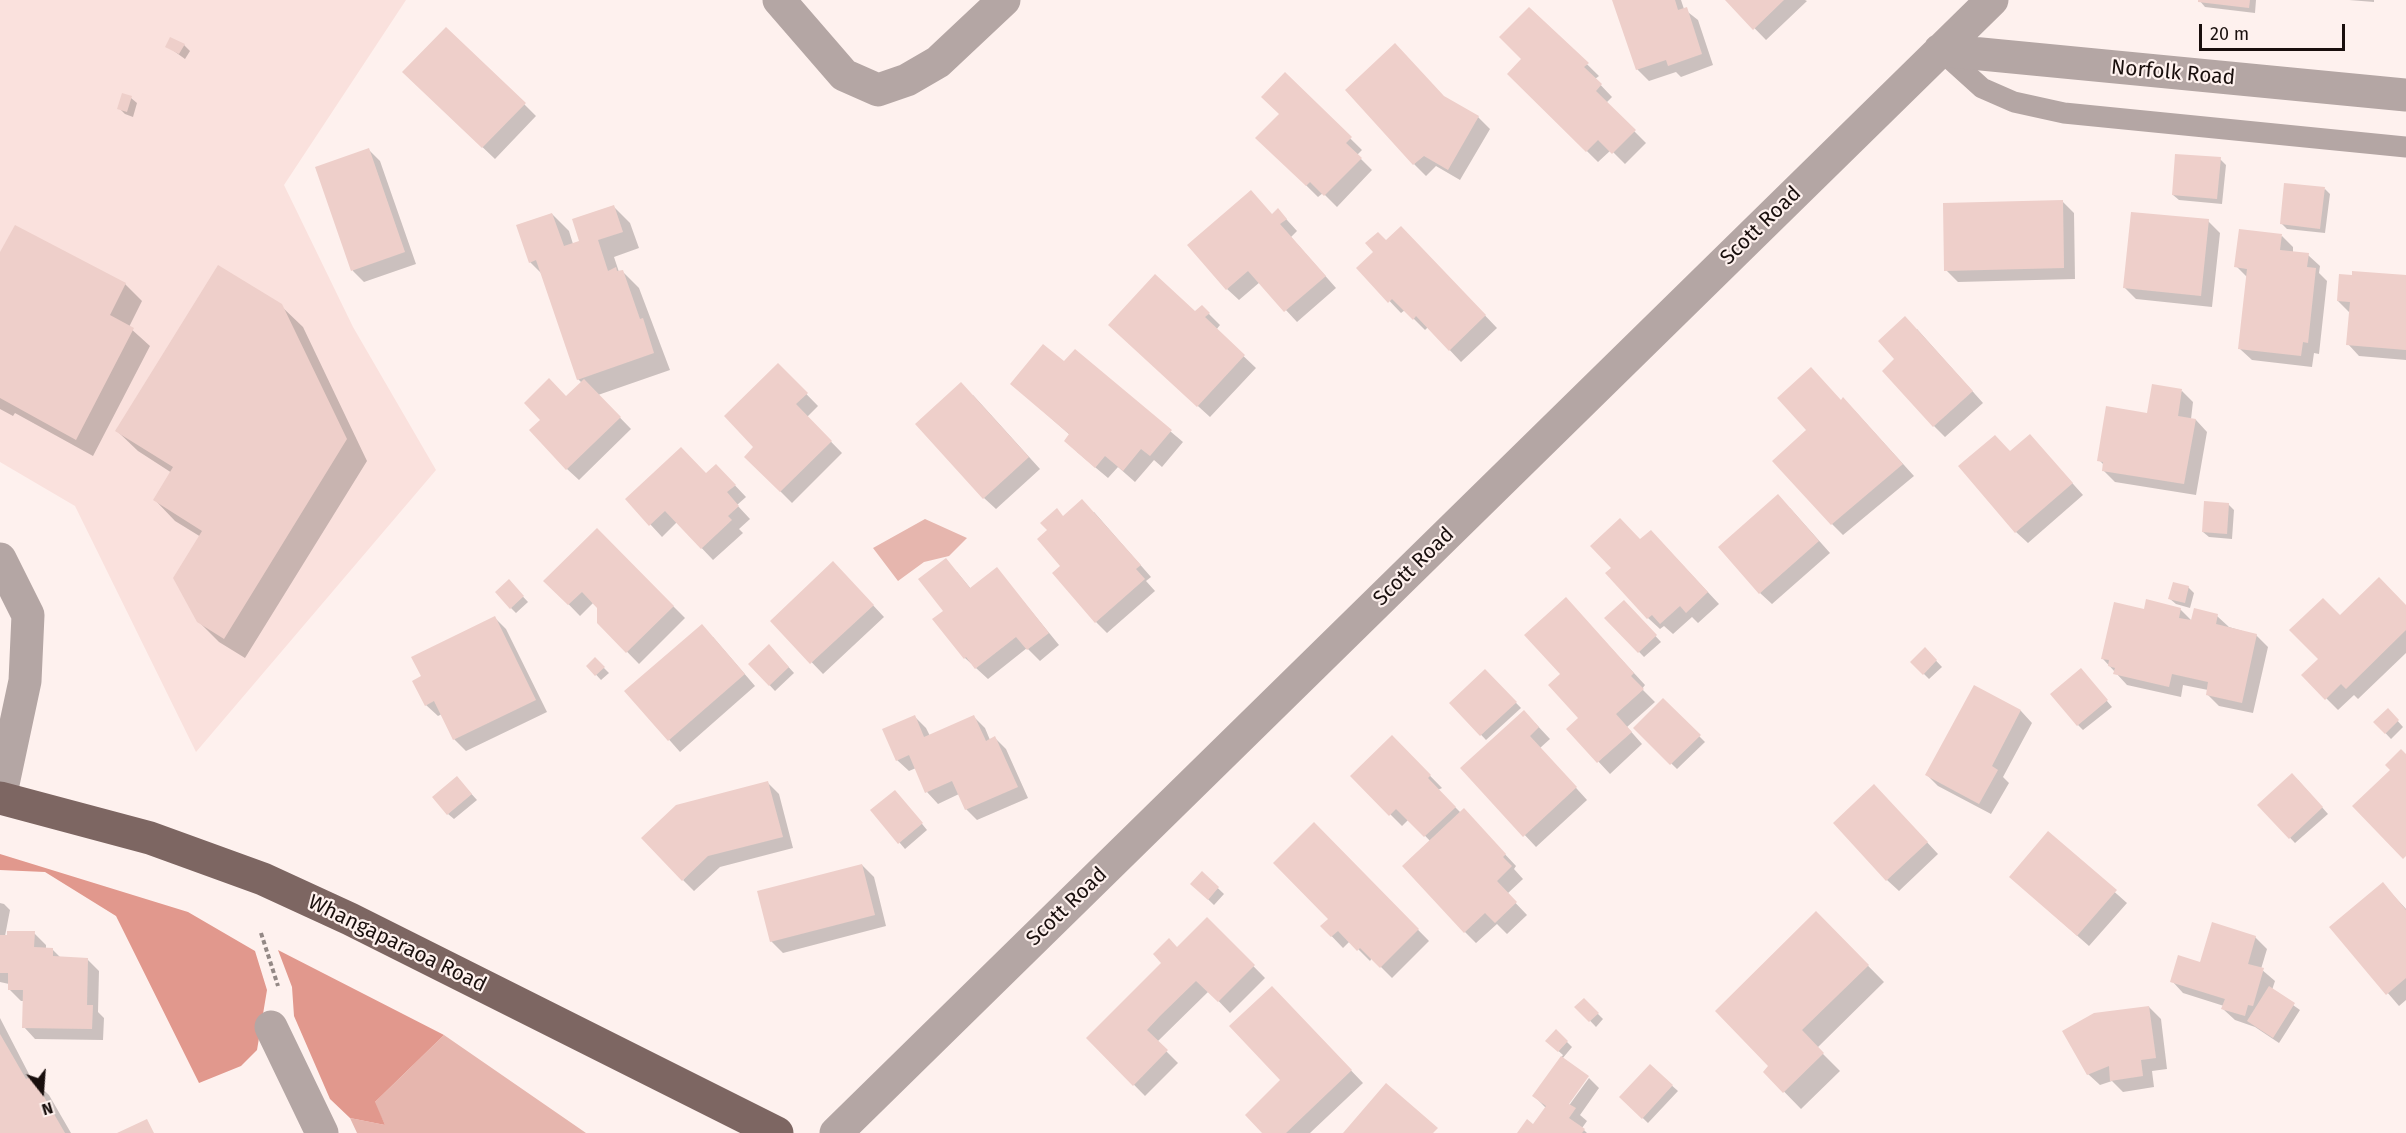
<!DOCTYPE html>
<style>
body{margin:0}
#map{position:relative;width:2406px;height:1133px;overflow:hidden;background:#fef1ee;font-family:"Fira Sans",sans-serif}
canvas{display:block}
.north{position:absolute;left:12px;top:1061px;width:60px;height:60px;-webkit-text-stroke:4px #fef1ee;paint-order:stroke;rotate:163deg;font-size:16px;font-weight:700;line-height:24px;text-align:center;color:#190f0d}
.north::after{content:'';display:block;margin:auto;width:21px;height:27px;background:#190f0d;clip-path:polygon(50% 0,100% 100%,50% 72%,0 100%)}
.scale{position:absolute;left:2199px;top:24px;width:146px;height:27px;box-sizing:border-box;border:3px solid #190f0d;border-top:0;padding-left:8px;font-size:18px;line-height:21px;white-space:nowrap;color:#190f0d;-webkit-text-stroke:4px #fef1ee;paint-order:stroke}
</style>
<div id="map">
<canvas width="2406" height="1133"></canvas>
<div class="north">N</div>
<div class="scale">20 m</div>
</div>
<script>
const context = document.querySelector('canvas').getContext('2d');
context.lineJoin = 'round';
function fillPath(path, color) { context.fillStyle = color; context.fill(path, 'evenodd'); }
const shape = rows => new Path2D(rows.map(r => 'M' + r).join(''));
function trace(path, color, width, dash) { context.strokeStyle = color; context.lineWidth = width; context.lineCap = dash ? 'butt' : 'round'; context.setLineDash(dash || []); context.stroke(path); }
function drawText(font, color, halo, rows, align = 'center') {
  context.font = font + ' "Fira Sans",sans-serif'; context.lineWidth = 4.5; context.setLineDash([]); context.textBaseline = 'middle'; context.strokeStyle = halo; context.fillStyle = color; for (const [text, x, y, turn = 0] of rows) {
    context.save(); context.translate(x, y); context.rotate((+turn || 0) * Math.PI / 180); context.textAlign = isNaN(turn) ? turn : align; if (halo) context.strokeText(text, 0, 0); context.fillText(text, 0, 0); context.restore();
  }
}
fillPath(shape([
 [0,0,406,0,284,185,353,327,436,470,196,752,75,506,0,462]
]), '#fae1dd');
fillPath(shape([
 [925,519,967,538,949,556,924,562,898,581,873,548],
 [444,1035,586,1133,357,1133,350,1118,385,1125,374,1103]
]), '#e6b6ae');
fillPath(shape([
 [0,854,188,912,255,951,267,990,257,1050,241,1066,199,1083,116,916,45,872,0,870],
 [278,950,444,1035,375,1102,385,1125,350,1118,330,1099,294,1016,292,987]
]), '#e1988d');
fillPath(shape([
 [1614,0,1681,0,1684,9,1698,20,1713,65,1681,77,1676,72,1649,81,1637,69],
 [1727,0,1805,0,1807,1,1766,40],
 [2199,0,2256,0,2255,13,2205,7],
 [2349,0,2374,0,2374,2],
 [1545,23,1599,76,1595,79,1612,97,1606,103,1646,143,1625,164,1611,150,1598,162,1509,74,1523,59],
 [184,45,190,51,185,59,167,46],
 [1285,74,1362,150,1357,155,1372,170,1337,207,1323,193,1318,197,1258,138,1281,114],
 [416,84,524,104,536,116,495,159],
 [131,98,137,103,133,117,125,114,119,108],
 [1445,98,1478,117,1490,129,1460,180,1436,166,1426,176,1414,164],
 [368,149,380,161,416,264,364,282,353,271,316,168],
 [2220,159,2226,165,2222,204,2179,200,2173,195],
 [2325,189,2330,194,2325,233,2287,229,2281,223],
 [2062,201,2074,213,2075,279,1958,282,1946,270],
 [613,206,630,223,639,248,614,257,619,272,622,271,639,288,670,370,598,395,631,429,579,480,567,469,566,398,582,383,578,379,543,275,530,262,552,214,569,231,573,244,581,242],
 [1278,210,1297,231,1291,237,1336,288,1297,322,1260,282,1239,300,1227,289],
 [2208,221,2220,233,2212,307,2136,299,2124,287],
 [2282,236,2293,247,2293,253,2308,255,2320,266,2319,273,2327,281,2319,354,2314,353,2312,367,2252,360,2240,349,2248,278,2236,266],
 [1413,240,1497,328,1461,362,1428,327,1425,330,1405,310,1401,313,1358,268,1386,242],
 [0,256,125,284,142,301,129,327,150,346,93,456,15,413,13,416,0,409],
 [2406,277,2406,360,2359,356,2348,344,2350,313,2338,301],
 [281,306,303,327,367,461,245,658,219,642,198,621,201,537,175,521,155,500,172,473,138,451,117,431],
 [1195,313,1209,314,1220,325,1216,330,1256,368,1210,417,1122,337],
 [1917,329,1983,403,1945,437,1934,426,1896,359],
 [1075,351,1183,442,1162,467,1154,460,1135,482,1118,467,1108,478,1077,452,1070,435,1012,384,1064,363],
 [778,365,818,406,807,417,842,453,792,503,746,457,756,447],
 [2182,391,2193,402,2191,419,2196,420,2207,432,2196,495,2115,482,2103,470,2104,465,2099,460,2149,414],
 [973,395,1040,469,996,509,984,498],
 [1841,401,1855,411,1914,476,1843,535,1832,524],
 [2030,436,2083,495,2028,543,2016,532,2011,453],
 [706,475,728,478,746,497,737,505,750,519,739,529,743,533,713,560,677,522,662,537,627,499],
 [2228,504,2234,510,2232,539,2209,537,2203,532],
 [1790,508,1830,553,1772,604,1760,593],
 [1094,512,1151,577,1146,581,1155,591,1107,633,1096,622,1062,566,1064,517],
 [597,530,685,618,639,664,599,623,599,608,594,602,580,616,546,581],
 [1640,541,1662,543,1719,604,1698,623,1692,617,1673,634,1664,626,1660,629,1648,618],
 [997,569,1059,645,1040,661,1027,648,988,679,965,658,934,619,945,611,957,572,971,589],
 [844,574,884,617,823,674,772,621],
 [514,587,528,602,516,613,511,608],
 [2188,587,2194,593,2190,608,2176,604,2170,599],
 [1624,602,1661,642,1644,657,1606,618],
 [2406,607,2406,653,2358,699,2354,695,2338,710,2303,675,2320,659,2340,617],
 [2180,609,2192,621,2217,616,2229,627,2256,635,2268,647,2253,713,2219,706,2207,694,2208,690,2183,685,2181,697,2127,685,2103,659,2145,611],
 [1577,611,1645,685,1642,689,1655,702,1627,727,1642,744,1610,774,1568,729,1580,718,1562,674],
 [495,618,506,629,547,712,466,751,454,739,442,714,438,716,426,705],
 [713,637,755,686,680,752,626,691],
 [1925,649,1942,667,1929,679,1912,662],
 [775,652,794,673,775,691,750,664],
 [595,659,609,673,601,680,588,666],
 [1485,671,1521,708,1486,740,1451,703],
 [2086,676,2112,707,2083,730,2078,725],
 [1975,687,2021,711,2032,723,2003,777,2009,783,1991,814,1938,786,1927,775],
 [1663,700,1705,742,1677,769,1635,728],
 [2388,710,2403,727,2391,739,2375,722],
 [973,716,985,728,990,740,995,738,1006,749,1028,798,977,820,966,809,959,794,938,804,927,792,916,768,909,771,897,760,915,717,926,728,930,736],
 [1535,723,1550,739,1540,748,1587,800,1536,847,1462,768],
 [1392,737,1442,788,1438,790,1461,813,1475,822,1516,866,1514,869,1523,879,1507,894,1527,915,1507,934,1497,924,1476,943,1465,932,1431,842,1409,819,1402,826,1352,776],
 [457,778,477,800,454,819,448,814],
 [2298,780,2328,814,2295,843,2259,805],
 [768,783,779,794,793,848,720,867,694,891,683,880],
 [900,797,927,830,905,849,872,810],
 [1886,798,1938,854,1899,891,1887,880],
 [1314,824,1429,941,1392,978,1372,958,1370,961,1350,941,1343,948,1322,926,1330,919],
 [2048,833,2127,903,2089,946,2023,888],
 [862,865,874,877,886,926,783,953,771,941],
 [1202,873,1224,894,1214,905,1192,884],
 [2383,884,2406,909,2406,1000,2399,1006,2331,927],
 [0,903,4,904,10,910,5,936,34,933,46,945,46,949,52,949,61,958,87,959,99,971,98,1012,104,1018,103,1040,35,1039,24,1027,24,1001,21,1001,9,989,9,984,0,982],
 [1816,913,1884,982,1817,1048,1840,1071,1801,1109,1765,1072,1770,1066],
 [1207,919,1265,978,1230,1013,1209,991,1157,1042,1178,1063,1145,1096,1088,1038],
 [2255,937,2267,949,2261,969,2275,981,2272,990,2300,1010,2279,1043,2255,1027,2235,1020,2223,1009,2224,1006,2183,993,2172,981],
 [1283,999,1363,1083,1310,1133,1264,1133,1282,1080],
 [1584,1000,1603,1019,1596,1027,1577,1007],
 [2149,1007,2161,1019,2167,1069,2152,1071,2154,1087,2123,1092,2112,1081,2100,1085,2088,1074],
 [0,1018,31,1078,49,1095,71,1133,0,1133],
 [1556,1031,1572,1047,1562,1059,1565,1111,1589,1078,1599,1088,1580,1115,1587,1121,1582,1128,1587,1133,1519,1133,1533,1126,1546,1108,1534,1096,1563,1055,1547,1041],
 [1650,1066,1678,1091,1648,1123,1621,1097]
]), '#0003');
fillPath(shape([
 [1612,0,1675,0,1678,10,1687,7,1702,54,1668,66,1666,60,1636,70],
 [1725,0,1784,0,1753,30],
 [2198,0,2250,0,2249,8,2198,2],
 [1529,7,1589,63,1584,67,1602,84,1596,91,1636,130,1612,154,1598,140,1586,152,1507,74,1521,59,1499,37],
 [446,27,526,103,482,148,402,72],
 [170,37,185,44,179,54,165,47],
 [1395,43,1444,96,1479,116,1448,170,1424,156,1413,165,1345,90],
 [1285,72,1352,137,1346,143,1362,158,1324,196,1310,182,1306,186,1255,138,1279,114,1261,97],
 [122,93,132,96,127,112,117,109],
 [369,148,405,252,351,271,315,167],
 [2175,154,2221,157,2217,199,2172,195],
 [2284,183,2325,187,2320,229,2280,224],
 [1251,190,1272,214,1278,208,1287,219,1280,224,1326,276,1284,312,1248,271,1226,290,1187,245],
 [2063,200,2064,268,1944,271,1943,203],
 [614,205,623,232,598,240,608,271,616,267,617,271,623,270,640,319,643,318,654,353,577,380,536,260,529,263,516,225,552,213,564,246,579,241,572,219],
 [2131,212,2209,219,2201,296,2123,288],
 [15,225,126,283,110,315,134,328,76,440,0,398,0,252],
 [1401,226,1486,315,1449,351,1416,316,1413,320,1392,299,1388,303,1356,268,1373,252,1365,243,1378,232,1386,240],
 [2239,229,2282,234,2280,250,2309,253,2307,267,2316,268,2308,343,2303,342,2301,356,2238,349,2247,269,2234,267],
 [218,265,282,304,347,439,224,639,197,622,173,578,202,531,153,500,173,467,115,431],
 [2352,271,2406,275,2406,350,2346,345,2350,302,2337,301,2339,274,2352,275],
 [1155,274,1195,311,1202,305,1210,313,1205,317,1245,355,1197,407,1108,325],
 [1905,316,1973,391,1933,427,1882,371,1894,359,1878,341],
 [1043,344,1064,361,1075,349,1172,430,1150,456,1141,449,1123,471,1105,456,1095,468,1064,441,1069,434,1010,384],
 [778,363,808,393,796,404,832,441,780,492,744,457,753,447,724,416],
 [1811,367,1841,400,1843,397,1903,464,1831,525,1772,461,1806,430,1777,398],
 [549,378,566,396,584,379,621,417,566,470,529,430,540,420,524,403],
 [961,382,1029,457,983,499,915,424],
 [2152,384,2182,389,2178,416,2196,419,2184,484,2102,471,2103,462,2097,461,2106,406,2147,413],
 [2030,434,2073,483,2015,533,1958,466,1995,435,2010,451],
 [681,447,706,473,716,464,736,485,727,492,739,506,728,516,732,520,701,549,665,511,649,526,625,499],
 [1778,494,1819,541,1759,594,1718,547],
 [1082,499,1141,565,1136,569,1145,579,1095,623,1052,573,1060,566,1037,539,1047,530,1040,523,1057,508,1063,516],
 [2204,501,2229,503,2227,534,2202,532],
 [1620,518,1640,539,1651,530,1708,592,1686,613,1680,606,1660,624,1652,615,1647,619,1605,573,1611,568,1590,546],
 [597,528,674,606,626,653,597,623,597,608,582,592,568,605,543,581],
 [946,558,970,588,997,567,1049,633,1027,650,1016,637,975,669,966,657,964,659,932,619,943,611,918,579],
 [833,561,874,605,810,664,770,621],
 [2379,577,2406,605,2406,630,2346,689,2341,684,2325,700,2301,675,2318,659,2289,630,2323,598,2340,615],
 [509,579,524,596,510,609,495,592],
 [2173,582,2189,586,2185,603,2168,599],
 [1566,597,1634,673,1631,676,1644,689,1616,714,1632,732,1597,763,1566,729,1578,718,1548,685,1560,674,1524,635],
 [2146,599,2181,608,2179,618,2191,620,2194,608,2218,614,2216,624,2257,634,2242,703,2206,695,2208,682,2172,674,2169,687,2113,674,2115,668,2108,666,2109,660,2101,659,2114,602,2144,609],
 [1624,600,1657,635,1638,653,1604,618],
 [495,616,536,700,453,740,434,701,425,706,412,681,421,676,411,657],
 [702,624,745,674,668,741,624,691],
 [769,644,789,667,769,686,748,664],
 [1925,647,1937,660,1923,675,1910,662],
 [595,657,605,667,595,676,586,666],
 [2081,668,2108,700,2077,726,2050,694],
 [1485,669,1517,702,1480,736,1449,703],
 [1974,685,2021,710,1992,766,1998,770,1979,804,1925,775],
 [1663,698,1701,735,1670,765,1633,728],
 [2388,708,2399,720,2385,734,2373,722],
 [1524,710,1539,727,1530,736,1577,787,1523,837,1460,768],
 [915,715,924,737,974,715,986,741,995,736,1018,787,965,810,952,781,925,793,909,755,896,761,882,729],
 [1392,735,1431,775,1428,778,1456,807,1424,837,1396,809,1389,816,1350,776],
 [2401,749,2406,754,2406,856,2403,859,2352,806,2390,770,2385,765],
 [2292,773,2323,807,2289,839,2257,805],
 [457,776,472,794,447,815,432,797],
 [768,781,783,837,708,856,682,881,641,838,676,805],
 [1874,784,1928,842,1886,881,1833,823],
 [895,790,923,823,898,844,870,810],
 [1464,808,1506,854,1503,857,1512,866,1497,881,1517,902,1495,923,1485,913,1464,933,1402,866],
 [1314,822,1419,929,1380,968,1360,948,1357,951,1338,931,1331,937,1320,926,1328,919,1273,863],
 [2048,831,2117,890,2077,936,2009,877],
 [862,864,875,915,770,942,757,891],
 [1202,871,1219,887,1208,900,1190,884],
 [2383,882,2406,910,2406,978,2386,995,2329,927],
 [1816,911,1869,965,1802,1030,1824,1053,1783,1093,1763,1072,1768,1066,1715,1011],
 [1207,917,1255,965,1218,1002,1196,981,1160,1016,1147,1030,1168,1050,1133,1086,1086,1038,1161,963,1153,954,1169,938,1177,947],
 [2212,922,2256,936,2248,964,2264,968,2253,1006,2248,1005,2245,1016,2221,1009,2225,999,2170,982,2178,955,2200,962],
 [7,931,35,931,34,947,53,948,53,956,88,958,87,1005,93,1005,92,1029,22,1028,23,990,8,990,8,973,0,973,0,935,7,935],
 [1272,986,1352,1070,1286,1133,1262,1133,1245,1115,1280,1080,1229,1026],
 [2269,986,2295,1003,2273,1038,2247,1021],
 [1584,998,1599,1013,1589,1022,1574,1007],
 [2149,1006,2156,1058,2141,1060,2143,1076,2110,1081,2109,1066,2087,1075,2062,1031,2094,1013],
 [1556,1029,1568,1041,1558,1052,1545,1041],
 [0,1034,26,1079,32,1076,65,1133,0,1133],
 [1561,1056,1589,1076,1569,1104,1576,1108,1569,1118,1585,1129,1582,1133,1517,1133,1527,1119,1533,1124,1546,1106,1532,1096],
 [1650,1064,1673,1085,1642,1119,1619,1097],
 [1386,1083,1438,1128,1433,1133,1343,1133],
 [147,1119,154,1133,117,1133]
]), '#eecfca');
trace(shape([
 [261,933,278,986]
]), '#938885', 4, [4.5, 3]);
trace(shape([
 [1940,50,1982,88,2014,102,2064,113,2406,147]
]), '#b4a6a4', 21);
trace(shape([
 [779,0,844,75,878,90,907,80,938,62,1004,0],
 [1940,50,2406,95],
 [0,559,28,615,25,681,0,798],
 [271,1027,322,1133],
 [836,1133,1992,0]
]), '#b4a6a4', 33);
trace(shape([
 [0,798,150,838,263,879,350,919,777,1133]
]), '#7d6662', 33);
drawText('21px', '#190f0d', '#fef1ee', [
 ["Norfolk Road",2173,73,5],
 ["Scott Road",1761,226,-44],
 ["Scott Road",1414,567,-44],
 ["Scott Road",1067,907,-44],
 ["Whangaparaoa Road",397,944,26]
]);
</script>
